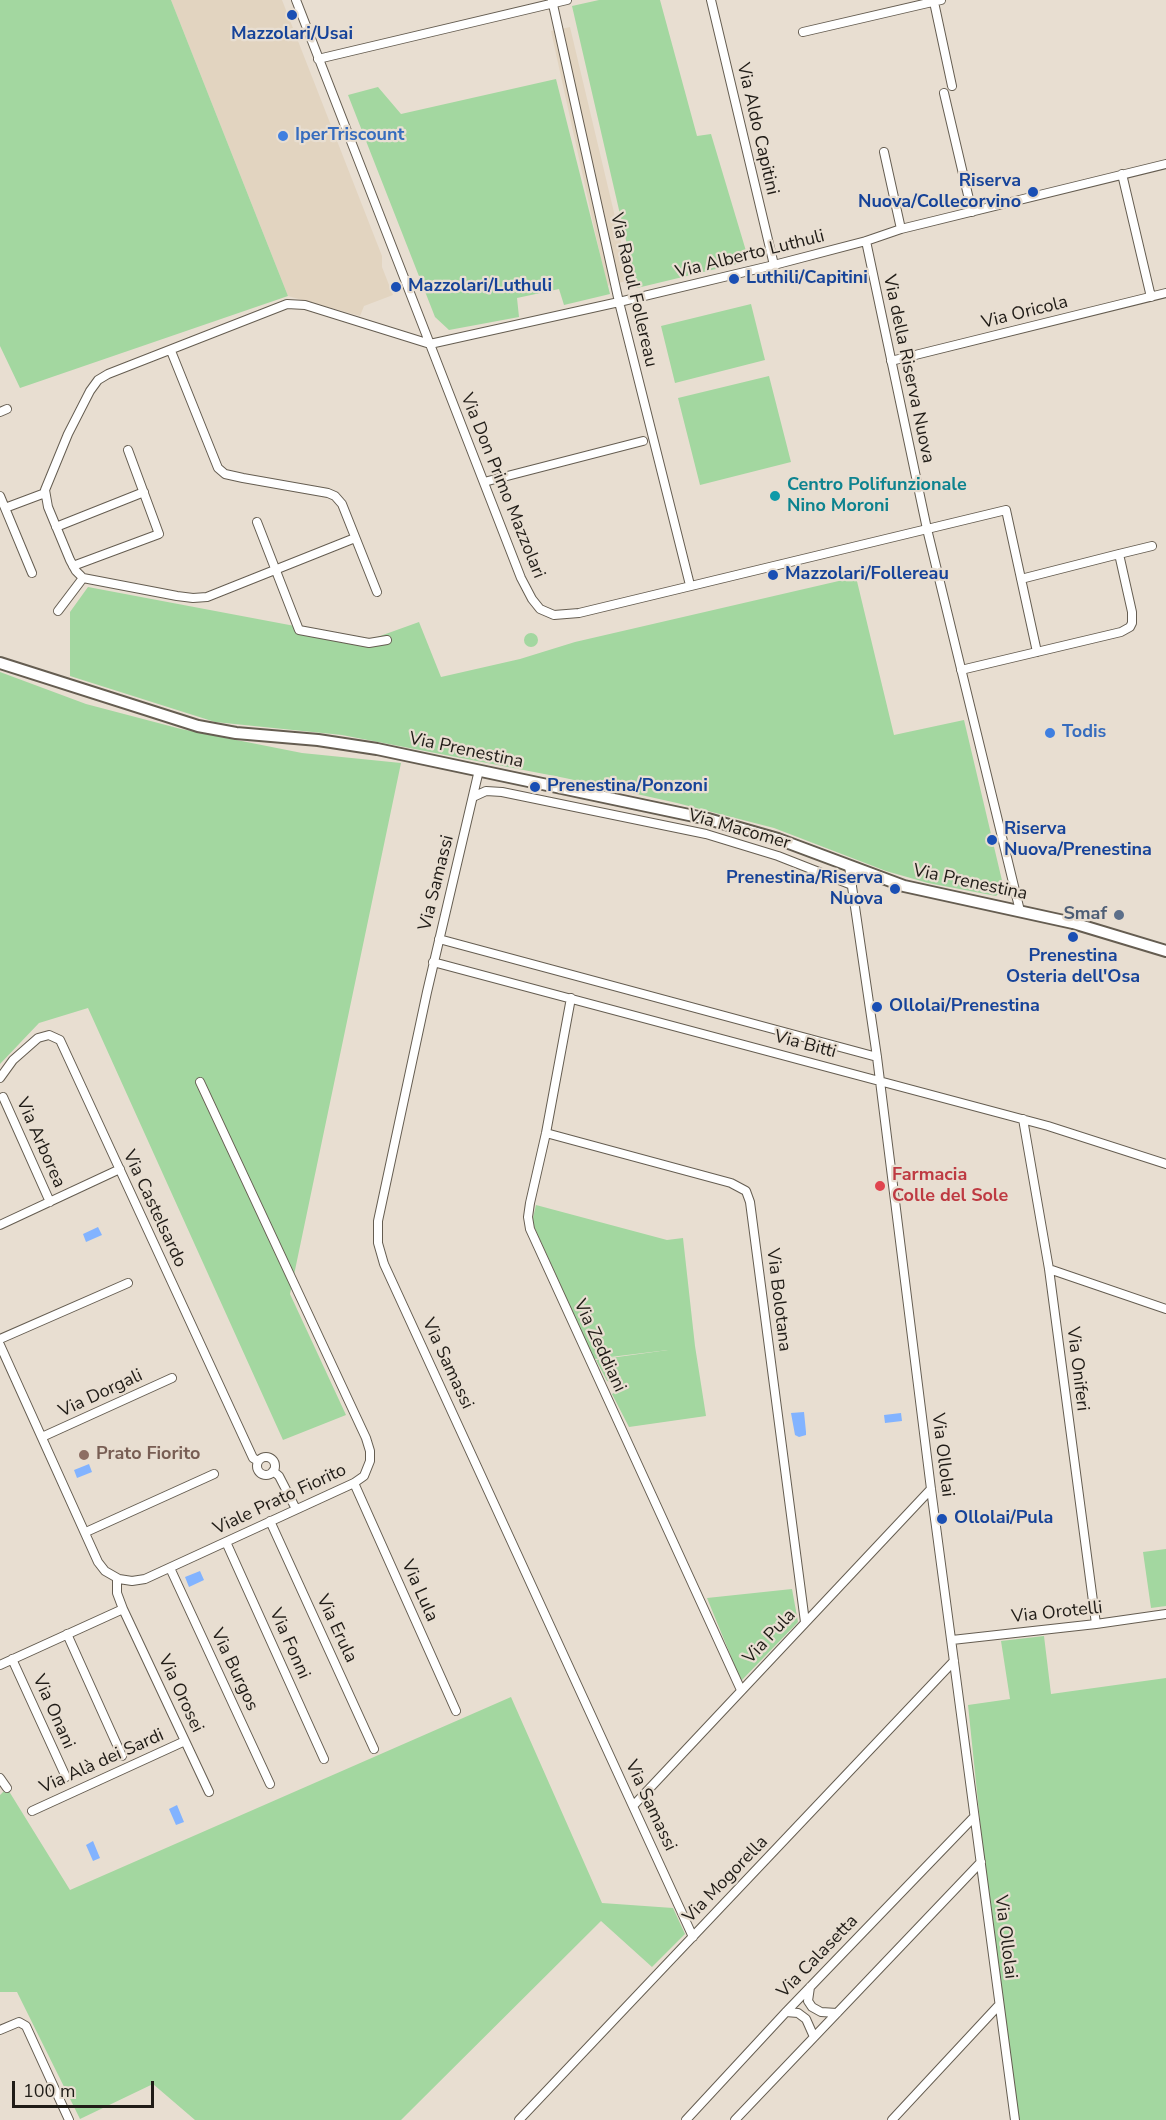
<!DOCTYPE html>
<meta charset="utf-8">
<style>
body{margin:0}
#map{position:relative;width:1166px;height:2120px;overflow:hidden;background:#e8ded1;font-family:"Nunito Sans",sans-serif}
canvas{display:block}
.scale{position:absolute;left:12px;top:2081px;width:142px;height:27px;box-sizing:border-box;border:3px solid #201c17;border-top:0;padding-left:8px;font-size:18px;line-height:21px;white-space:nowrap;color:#201c17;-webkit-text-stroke:4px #e8ded1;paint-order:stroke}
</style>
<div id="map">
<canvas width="1166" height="2120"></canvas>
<div class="scale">100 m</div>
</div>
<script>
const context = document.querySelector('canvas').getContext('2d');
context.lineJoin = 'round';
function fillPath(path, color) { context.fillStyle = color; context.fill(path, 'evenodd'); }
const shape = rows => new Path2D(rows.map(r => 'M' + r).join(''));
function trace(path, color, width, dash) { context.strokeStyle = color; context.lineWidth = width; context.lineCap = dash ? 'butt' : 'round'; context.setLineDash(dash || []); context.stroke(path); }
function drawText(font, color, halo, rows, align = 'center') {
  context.font = font + ' "Nunito Sans",sans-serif'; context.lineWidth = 4.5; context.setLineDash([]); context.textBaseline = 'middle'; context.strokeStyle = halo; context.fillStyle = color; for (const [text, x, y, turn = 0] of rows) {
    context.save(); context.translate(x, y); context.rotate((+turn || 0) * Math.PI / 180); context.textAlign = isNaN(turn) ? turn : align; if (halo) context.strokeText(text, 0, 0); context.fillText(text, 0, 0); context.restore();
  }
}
fillPath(shape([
 [171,0,282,0,382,256,382,267,393,295,364,306,360,316,288,296],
 [570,27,630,280,607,286,551,31]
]), '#e2d4c0');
fillPath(shape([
 [0,0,171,0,288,296,20,388,0,346],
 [599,0,660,0,697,136,711,134,749,261,637,288,572,6],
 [556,79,610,294,564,305,559,289,517,298,519,317,449,330,435,317,348,95,378,87,401,114],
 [751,304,765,360,675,383,661,326],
 [769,376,791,462,700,485,678,398],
 [856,577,894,735,964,720,1004,889,996,896,928,883,886,871,774,828,677,803,565,778,342,735,215,722,70,676,70,612,88,587,369,640,419,622,441,677,520,659,575,642],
 '524 640a7 7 0 1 1 14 0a7 7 0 1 1-14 0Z',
 [0,672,86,704,181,729,302,753,401,763,290,1294,346,1415,283,1440,88,1008,39,1023,0,1064],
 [536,1205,667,1240,683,1238,695,1346,706,1416,629,1427,612,1394,619,1390,616,1383,607,1381,596,1360,668,1350,594,1359,532,1222],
 [1166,1549,1166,1606,1151,1608,1143,1552],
 [792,1589,798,1622,741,1681,707,1598],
 [1044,1636,1051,1694,1166,1678,1166,2120,1014,2120,999,2005,968,1705,1010,1699,1001,1641],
 [511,1697,602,1903,673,1908,685,1934,652,1967,601,1921,401,2120,195,2120,153,2084,80,2119,17,1992,0,1992,0,1795,7,1788,70,1890]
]), '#a3d7a0');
fillPath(shape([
 [98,1227,102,1235,86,1242,83,1234],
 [804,1412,806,1432,806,1435,799,1437,795,1435,791,1413],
 [901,1413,902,1421,885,1423,884,1415],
 [89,1464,92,1472,77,1478,74,1470],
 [200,1571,204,1580,189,1587,185,1577],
 [177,1805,184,1822,176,1825,169,1809],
 [93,1841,100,1858,93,1861,86,1845]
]), '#82b3ff');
const minor = shape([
 [296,0,521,578,532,599,540,609,554,615,579,613,1006,510,1037,652],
 [552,0,619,302,690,585],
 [711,0,774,265],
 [934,2,952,86],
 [803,32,941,0],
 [318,59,567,0],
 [944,93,972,212],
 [884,152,901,229],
 [1122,174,1151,297],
 [866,241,927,529,1020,911],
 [171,351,218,468,225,474,243,478,328,493,335,496,342,504,377,592],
 [891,361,1166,293],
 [0,412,7,409],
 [484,482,643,441],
 [0,496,32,573],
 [5,508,45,493],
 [257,522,299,630,369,643,387,640],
 [56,527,144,492],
 [355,538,207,597,193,598,177,596,83,578,76,571,70,560,48,507,45,490,68,434,90,391,98,380,108,374,287,304,305,305,430,344,619,302,774,265,866,241,901,229,1166,164],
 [1119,554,1152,546],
 [73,566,159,534,128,450],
 [58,611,83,578],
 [961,670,1121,632,1130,627,1132,623,1132,612,1119,554,1021,579],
 [479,770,427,992,378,1221,378,1243,384,1264,693,1937],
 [473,797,486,791,502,792,706,834,778,856,852,885],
 [849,866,877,1057,931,1489,1015,2120],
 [439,939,877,1057],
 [433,962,1048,1126,1166,1164],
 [571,998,546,1133,530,1203,528,1217,530,1229,741,1690],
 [0,1078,13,1060,38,1038,49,1035,60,1040,253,1458,258,1461],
 [3,1097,50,1202],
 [1023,1119,1049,1269,1096,1624],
 [546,1133,731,1183,746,1191,750,1202,805,1622],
 [0,1225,120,1169],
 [1049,1269,1166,1309],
 [0,1339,128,1283],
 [0,1345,98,1562,105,1571,119,1579,132,1581,145,1579,354,1483,364,1476,370,1461,370,1451,366,1438,200,1082],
 [42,1437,172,1378],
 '257 1466a9 9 0 1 1 18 0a9 9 0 1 1-18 0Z',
 [273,1471,279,1476,296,1509],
 [354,1483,456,1711],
 [270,1521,374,1749],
 [86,1532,214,1474],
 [226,1542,324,1759],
 [170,1568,270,1784],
 [123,1609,209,1792],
 [67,1634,122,1756],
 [952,1640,1096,1624,1166,1614],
 [12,1659,66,1777],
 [0,1665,123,1609,117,1593,117,1578],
 [0,1778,7,1788],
 [633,1806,931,1489],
 [32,1811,185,1741],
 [810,1987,808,2001,812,2007,821,2012,837,2013],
 [786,2012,798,2013,806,2019,814,2037],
 [0,2030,19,2022,26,2026,69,2120],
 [519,2120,954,1661],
 [686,2120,786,2012,974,1817],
 [735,2120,981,1862],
 [892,2120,999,2005]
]);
const secondary = shape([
 [0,663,198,726,236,733,318,740,377,749,708,819,778,839,904,886,1073,923,1166,951]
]);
trace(minor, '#655d51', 10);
trace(secondary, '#655d51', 14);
trace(minor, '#fff', 8);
trace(secondary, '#fff', 10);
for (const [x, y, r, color] of [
 [292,15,6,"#1a4fb4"],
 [283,136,6,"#3f7fe0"],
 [1033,192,6,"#1a4fb4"],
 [734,279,6,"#1a4fb4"],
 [396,287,6,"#1a4fb4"],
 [775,496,6,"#0f9aa8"],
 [773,575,6,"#1a4fb4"],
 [1050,733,6,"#3f7fe0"],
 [535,787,6,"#1a4fb4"],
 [992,840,6,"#1a4fb4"],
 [895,889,6,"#1a4fb4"],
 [1119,915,6,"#5c6f8a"],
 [1073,937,6,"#1a4fb4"],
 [877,1007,6,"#1a4fb4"],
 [880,1186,6,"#e0444e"],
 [84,1455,6,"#8d6e63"],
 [942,1519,6,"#1a4fb4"]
]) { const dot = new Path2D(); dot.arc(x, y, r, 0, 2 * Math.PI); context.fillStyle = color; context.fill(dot); trace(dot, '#e8ded1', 2); }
drawText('bold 18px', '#164399', '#e8ded1', [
 ["Mazzolari/Usai",292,35,"center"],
 ["Riserva",1021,182,"right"],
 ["Nuova/Collecorvino",1021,203,"right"],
 ["Luthili/Capitini",746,279],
 ["Mazzolari/Luthuli",408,287],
 ["Mazzolari/Follereau",785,575],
 ["Prenestina/Ponzoni",547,787],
 ["Riserva",1004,830],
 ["Nuova/Prenestina",1004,851],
 ["Prenestina/Riserva",883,879,"right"],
 ["Nuova",883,900,"right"],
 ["Prenestina",1073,957,"center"],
 ["Osteria dell'Osa",1073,978,"center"],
 ["Ollolai/Prenestina",889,1007],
 ["Ollolai/Pula",954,1519]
], 'left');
drawText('18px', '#201c17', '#e8ded1', [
 ["Via Aldo Capitini",757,129,77],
 ["Via Alberto Luthuli",750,255,-14],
 ["Via Raoul Follereau",633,290,77],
 ["Via Oricola",1025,313,-14],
 ["Via della Riserva Nuova",908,369,78],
 ["Via Don Primo Mazzolari",502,486,68],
 ["Via Prenestina",466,751,12],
 ["Via Macomer",739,830,16],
 ["Via Samassi",437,883,-76],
 ["Via Prenestina",970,883,12],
 ["Via Bitti",805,1045,15],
 ["Via Arborea",40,1143,66],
 ["Via Castelsardo",154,1209,65],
 ["Via Bolotana",778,1300,83],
 ["Via Zeddiani",599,1346,65],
 ["Via Samassi",447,1364,65],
 ["Via Oniferi",1077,1369,83],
 ["Via Dorgali",101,1394,-25],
 ["Via Ollolai",942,1455,83],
 ["Viale Prato Fiorito",280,1500,-25],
 ["Via Lula",419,1591,66],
 ["Via Orotelli",1057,1613,-6],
 ["Via Erula",336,1629,65],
 ["Via Pula",770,1637,-47],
 ["Via Fonni",289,1644,66],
 ["Via Burgos",234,1670,65],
 ["Via Orosei",180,1694,65],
 ["Via Onani",53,1712,66],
 ["Via Alà dei Sardi",102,1762,-24],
 ["Via Samassi",650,1806,65],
 ["Via Mogorella",726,1880,-46],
 ["Via Ollolai",1005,1937,83],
 ["Via Calasetta",818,1957,-46]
]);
drawText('bold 18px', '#366cbe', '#e8ded1', [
 ["IperTriscount",295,136],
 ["Todis",1062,733]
], 'left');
drawText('bold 18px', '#0d838f', '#e8ded1', [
 ["Centro Polifunzionale",787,486],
 ["Nino Moroni",787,507]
], 'left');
drawText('bold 18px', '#4e5e75', '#e8ded1', [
 ["Smaf",1107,915]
], 'right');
drawText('bold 18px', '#be3a42', '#e8ded1', [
 ["Farmacia",892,1176],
 ["Colle del Sole",892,1197]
], 'left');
drawText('bold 18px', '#785e54', '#e8ded1', [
 ["Prato Fiorito",96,1455]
], 'left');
</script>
